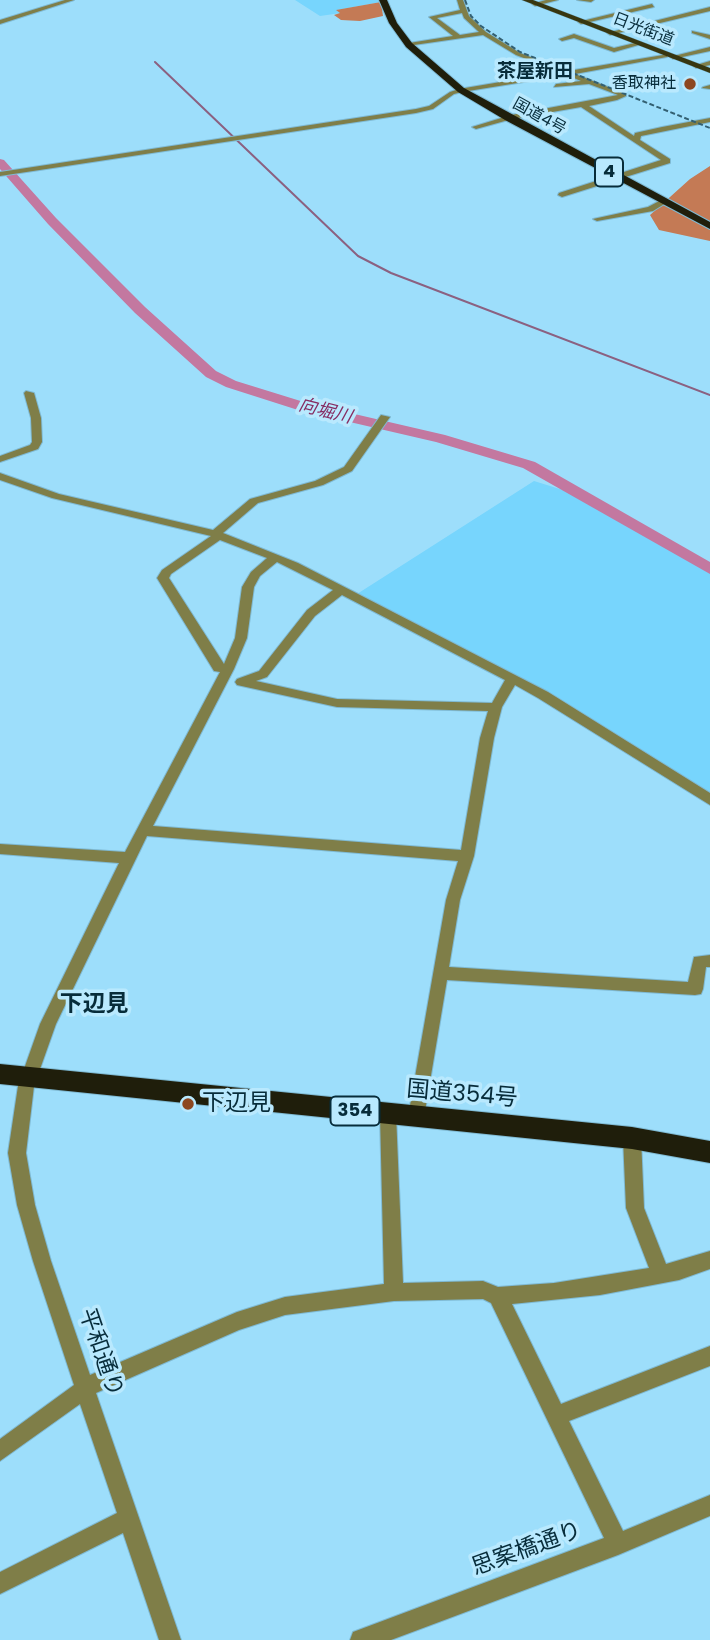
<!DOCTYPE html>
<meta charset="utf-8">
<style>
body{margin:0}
canvas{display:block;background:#9ddefb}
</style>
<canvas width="710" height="1640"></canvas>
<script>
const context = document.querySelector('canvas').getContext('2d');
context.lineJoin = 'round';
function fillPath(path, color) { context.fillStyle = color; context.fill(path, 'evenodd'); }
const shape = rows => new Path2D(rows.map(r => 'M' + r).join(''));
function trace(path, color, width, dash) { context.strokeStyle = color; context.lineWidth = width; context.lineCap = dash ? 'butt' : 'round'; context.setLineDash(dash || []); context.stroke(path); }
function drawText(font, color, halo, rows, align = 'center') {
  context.font = font + ' Poppins,"Noto Sans JP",sans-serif'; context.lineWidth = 7; context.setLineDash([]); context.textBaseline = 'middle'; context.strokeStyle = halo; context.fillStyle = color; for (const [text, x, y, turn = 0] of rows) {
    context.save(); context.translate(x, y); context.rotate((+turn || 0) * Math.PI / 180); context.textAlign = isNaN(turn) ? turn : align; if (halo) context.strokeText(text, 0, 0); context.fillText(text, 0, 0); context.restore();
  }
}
fillPath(shape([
 [295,0,380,0,381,2,337,10,341,13,320,16],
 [534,481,563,490,612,513,710,571,710,796,548,694,357,594]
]), '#77d5fd');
fillPath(shape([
 [381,2,383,16,360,21,341,20,334,15,340,13,336,10],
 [710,166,710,241,659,230,650,215,690,179]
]), '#c47a55');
trace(shape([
 [155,62,358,256,391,273,710,395]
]), '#8b6181', 2);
fillPath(shape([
 [0,159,4,160,56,218,145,307,216,371,236,381,307,403,445,435,535,462,710,562,710,574,523,468,436,442,298,410,226,387,206,377,135,313,48,224,0,169,0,159]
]), '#c378a0');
const minor = shape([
 [65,0,74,0,0,24,0,20,65,0],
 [457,0,463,0,469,16,486,32,520,53,568,71,669,54,667,57,575,74,626,94,626,96,617,100,589,106,634,136,635,133,662,127,710,118,710,122,641,136,640,140,670,159,670,163,562,197,558,195,559,193,661,160,581,107,512,119,476,129,472,127,511,115,618,95,589,84,554,87,556,84,581,81,567,75,462,92,454,94,433,109,416,113,0,176,0,172,416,109,429,106,450,92,459,89,560,72,516,55,483,35,407,46,409,43,453,36,429,17,460,10,457,0],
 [462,13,464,18,479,32,460,35,437,18,462,13],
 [546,0,558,0,535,6,532,4,546,0],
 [577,0,594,0,591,2,577,0],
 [652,4,654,7,581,24,578,22,652,4],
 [710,7,710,11,610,35,607,33,710,7],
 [692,31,710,35,710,39,692,33,692,31],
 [574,34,614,48,639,42,642,44,614,52,574,38,562,41,559,39,574,34],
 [710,47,710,51,673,59,670,57,710,47],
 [710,61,710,65,696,68,693,66,710,61],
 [710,85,710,89,702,88,703,87,710,85],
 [663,199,667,201,666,203,653,211,597,221,593,219,648,207,663,199],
 [26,391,34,393,41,418,42,442,38,449,0,462,0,456,30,445,32,442,31,418,24,393,26,391],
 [381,415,390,417,352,471,323,485,258,503,223,533,298,563,548,692,710,793,710,805,538,698,515,685,502,707,494,738,474,856,460,900,449,967,688,982,694,957,710,955,710,967,706,967,703,989,701,994,695,995,447,980,424,1117,422,1122,416,1125,410,1122,408,1117,446,900,458,861,147,836,56,1024,34,1086,26,1153,35,1205,51,1261,90,1375,237,1312,285,1297,384,1284,380,1114,382,1109,388,1106,394,1109,396,1114,403,1283,483,1281,498,1287,554,1283,649,1268,626,1208,623,1138,626,1133,632,1130,638,1133,641,1138,644,1208,666,1264,710,1251,710,1269,679,1280,600,1295,512,1304,561,1404,710,1346,710,1366,569,1421,623,1531,710,1495,710,1516,618,1555,391,1640,350,1640,353,1632,361,1629,604,1538,491,1303,483,1299,394,1301,285,1315,239,1330,96,1393,181,1640,159,1640,123,1533,0,1594,0,1572,117,1513,80,1404,0,1461,0,1439,74,1385,33,1261,17,1205,8,1153,18,1086,40,1024,119,863,0,854,0,844,125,852,220,672,214,671,157,578,162,570,211,536,52,498,0,480,0,473,59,494,213,530,250,499,315,481,344,467,381,415],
 [220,540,267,558,251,572,242,587,235,638,224,664,169,578,171,574,220,540],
 [277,562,333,590,307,610,259,671,237,679,235,682,237,685,337,707,488,711,480,738,461,850,153,826,234,669,247,638,254,587,260,576,277,562],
 [342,595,505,680,492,703,337,699,256,681,267,677,315,616,342,595]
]);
const major = shape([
 [522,0,533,0,710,68,710,73,522,0]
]);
const highway = shape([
 [379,0,387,0,397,23,412,43,464,88,710,222,710,229,505,120,458,92,406,47,389,23,379,0],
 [0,1064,632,1127,710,1141,710,1163,632,1149,0,1084,0,1064]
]);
trace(minor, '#7fbad4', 2);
trace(major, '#7fbad4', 1);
trace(highway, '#7fbad4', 2);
fillPath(minor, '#7f7e48');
fillPath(major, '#373610');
fillPath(highway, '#1f1e0b');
trace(shape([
 [465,0,471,16,481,26,520,52,710,128]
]), '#336072', 2, [5, 2.5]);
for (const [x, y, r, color] of [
 [690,84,7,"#8d4720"],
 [188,1104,7,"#8d4720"]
]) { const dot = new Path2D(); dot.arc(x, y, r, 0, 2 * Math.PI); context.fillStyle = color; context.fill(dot); trace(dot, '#b9e9fe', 2.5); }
drawText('16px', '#072c3a', '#b9e9fe', [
 ["日光街道",643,30,21],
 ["国道4号",539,117,29]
]);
drawText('16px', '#072c3a', '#b9e9fe', [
 ["香取神社",676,84]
], 'right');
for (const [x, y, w] of [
 [609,172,28],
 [355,1111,49]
]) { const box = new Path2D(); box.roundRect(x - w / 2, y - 14.5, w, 29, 5); context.fillStyle = '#b9e9fe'; context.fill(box); trace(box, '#072c3a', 2); }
drawText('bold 18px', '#072c3a', null, [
 ["4",609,172],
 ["354",355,1111]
]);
drawText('italic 18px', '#862c62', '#b9e9fe', [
 ["向堀川",325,412,14]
]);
drawText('bold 19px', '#072c3a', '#b9e9fe', [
 ["茶屋新田",535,72]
]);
drawText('bold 23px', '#072c3a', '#b9e9fe', [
 ["下辺見",94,1005]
]);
drawText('23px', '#072c3a', '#b9e9fe', [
 ["国道354号",462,1095,5],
 ["平和通り",100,1353,71],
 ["思案橋通り",527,1550,-20]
]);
drawText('23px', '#072c3a', '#b9e9fe', [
 ["下辺見",202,1104]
], 'left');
</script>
